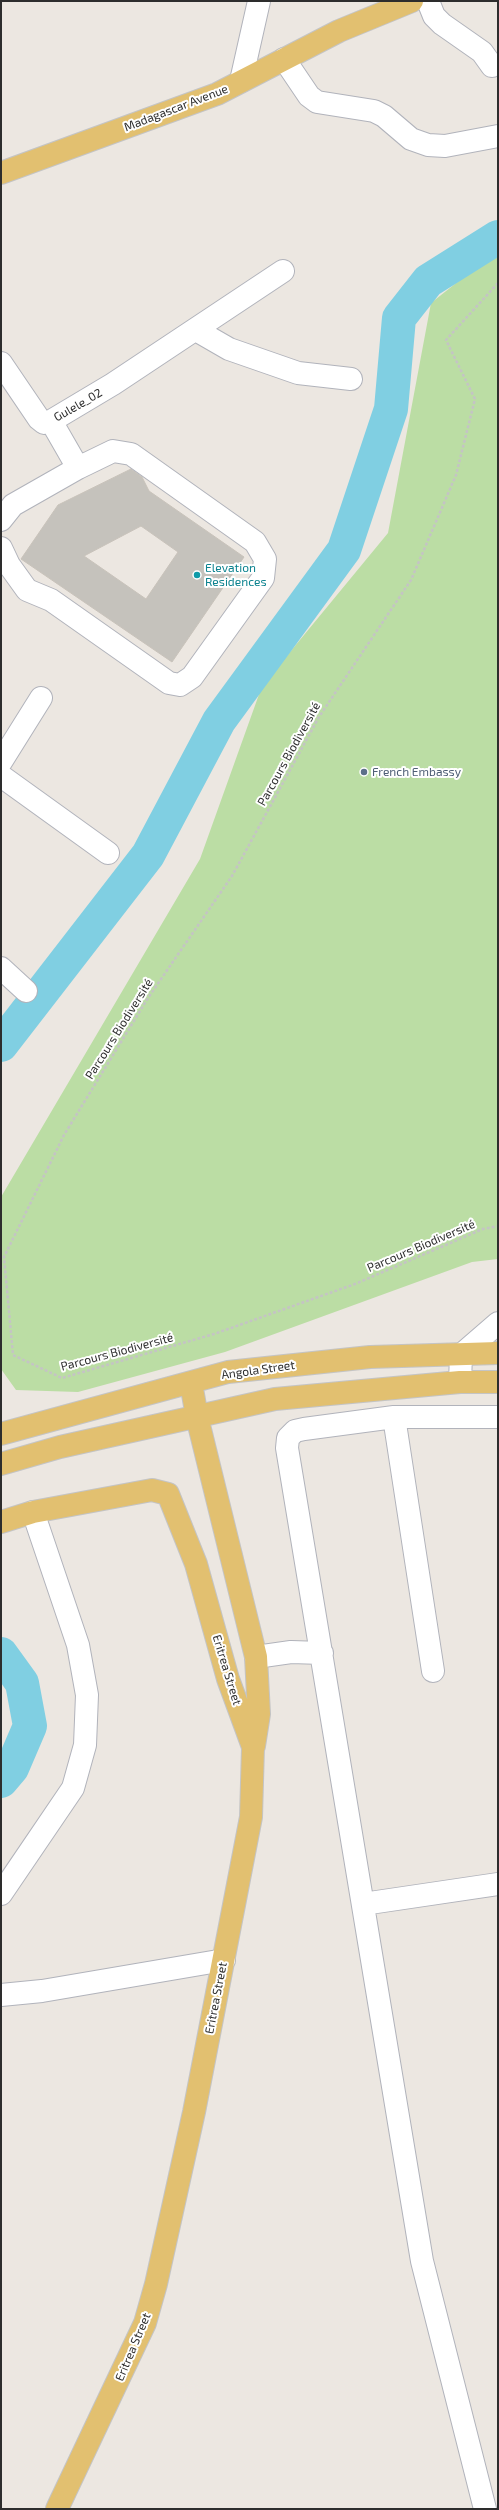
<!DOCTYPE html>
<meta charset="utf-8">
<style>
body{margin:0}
#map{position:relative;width:499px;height:2510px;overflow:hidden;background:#ece7e1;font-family:"Exo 2",sans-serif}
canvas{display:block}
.frame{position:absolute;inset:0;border:2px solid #2d2d2d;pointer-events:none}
</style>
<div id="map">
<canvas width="499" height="2510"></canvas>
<div class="frame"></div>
</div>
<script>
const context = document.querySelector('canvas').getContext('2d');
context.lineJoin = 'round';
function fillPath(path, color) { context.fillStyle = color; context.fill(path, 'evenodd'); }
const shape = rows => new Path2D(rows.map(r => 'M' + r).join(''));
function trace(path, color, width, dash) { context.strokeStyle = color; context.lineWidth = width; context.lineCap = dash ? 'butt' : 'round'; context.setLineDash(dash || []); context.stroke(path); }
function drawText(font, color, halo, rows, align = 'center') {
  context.font = font + ' "Exo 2",sans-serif'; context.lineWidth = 4; context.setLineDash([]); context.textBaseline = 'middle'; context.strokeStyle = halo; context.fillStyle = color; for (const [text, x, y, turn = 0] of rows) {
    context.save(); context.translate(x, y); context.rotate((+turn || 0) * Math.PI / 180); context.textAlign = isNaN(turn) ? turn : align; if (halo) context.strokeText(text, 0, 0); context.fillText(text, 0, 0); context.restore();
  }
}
fillPath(shape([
 [498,254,498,1259,472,1262,225,1352,78,1392,16,1390,1,1369,1,1197,200,859,262,686,388,533,431,303,489,257]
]), '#bbdda4');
trace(shape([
 [1,1045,148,855,219,721,344,550,391,409,399,318,428,281,498,237],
 [1,1654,22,1683,30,1726,12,1768,1,1781]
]), '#80cfe2', 34);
const building = shape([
 [131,469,142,477,149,491,244,557,172,662,21,559,58,505,131,469],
 [141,526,178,552,146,599,84,556,141,526]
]);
fillPath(building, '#c5c2bc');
trace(building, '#c8c2ba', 1);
const minor = shape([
 [428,1,434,16,442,24,482,52,492,66],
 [284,59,309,96,317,102,374,111,384,116,411,139,428,145,445,146,498,136],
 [241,81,259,1],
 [196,330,229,349,298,373,351,379],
 [1,363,39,419,44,423,51,421,113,384,283,271],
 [51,421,78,468],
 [1,520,13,505,78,468,113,451,131,454,255,542,265,559,263,578,192,677,180,685,169,683,51,600,27,590,9,565,1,548],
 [1,762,41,698],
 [1,776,108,853],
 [1,968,26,991],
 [460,1382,461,1355,498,1323],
 [394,1417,433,1671],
 [256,1657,291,1652,322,1653],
 [1,1894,73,1788,85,1745,87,1695,78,1645,33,1512],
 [363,1904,498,1884],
 [1,1995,42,1991,224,1960],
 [485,2509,422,2261,287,1448,288,1438,295,1431,304,1429,394,1417,498,1417]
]);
const major = shape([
 [1,173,217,94,339,31,412,1],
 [191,1383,197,1417,256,1657,259,1714,254,1746],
 [1,1434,228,1372,370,1357,498,1353],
 [1,1464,60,1447,275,1399,460,1382,498,1382],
 [1,1522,33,1512,152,1490,168,1494,196,1564,228,1679,253,1747,251,1817,194,2112,156,2284,145,2323,57,2509]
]);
trace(minor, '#b1b3bb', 24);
trace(major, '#c4c4c4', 24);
trace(shape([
 [498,283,446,340,475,399,456,475,411,580,319,717,232,876,148,998,64,1135,4,1257,13,1355,62,1378,214,1334,355,1284,483,1229,498,1226]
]), '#c4c4c4', 2.5, [3, 2]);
trace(minor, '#fff', 22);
trace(major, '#e2c070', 22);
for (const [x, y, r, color] of [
 [197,575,4,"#0f9aa8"],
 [364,772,4,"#5c6f8a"]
]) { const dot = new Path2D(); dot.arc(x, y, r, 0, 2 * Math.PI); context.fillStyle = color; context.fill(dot); trace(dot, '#fff', 1.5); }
drawText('12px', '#2d2d2d', '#fff', [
 ["Madagascar Avenue",176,108,-21],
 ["Gulele_02",78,405,-30],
 ["Parcours Biodiversité",289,754,-61],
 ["Parcours Biodiversité",119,1029,-58],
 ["Parcours Biodiversité",421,1246,-23],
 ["Parcours Biodiversité",117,1352,-15],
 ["Angola Street",258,1370,-8],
 ["Eritrea Street",227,1670,73],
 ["Eritrea Street",216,1998,-79],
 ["Eritrea Street",133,2347,-67]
]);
drawText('12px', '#0d838f', '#fff', [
 ["Elevation",205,568],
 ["Residences",205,582]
], 'left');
drawText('12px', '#4e5e75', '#fff', [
 ["French Embassy",372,772]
], 'left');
</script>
